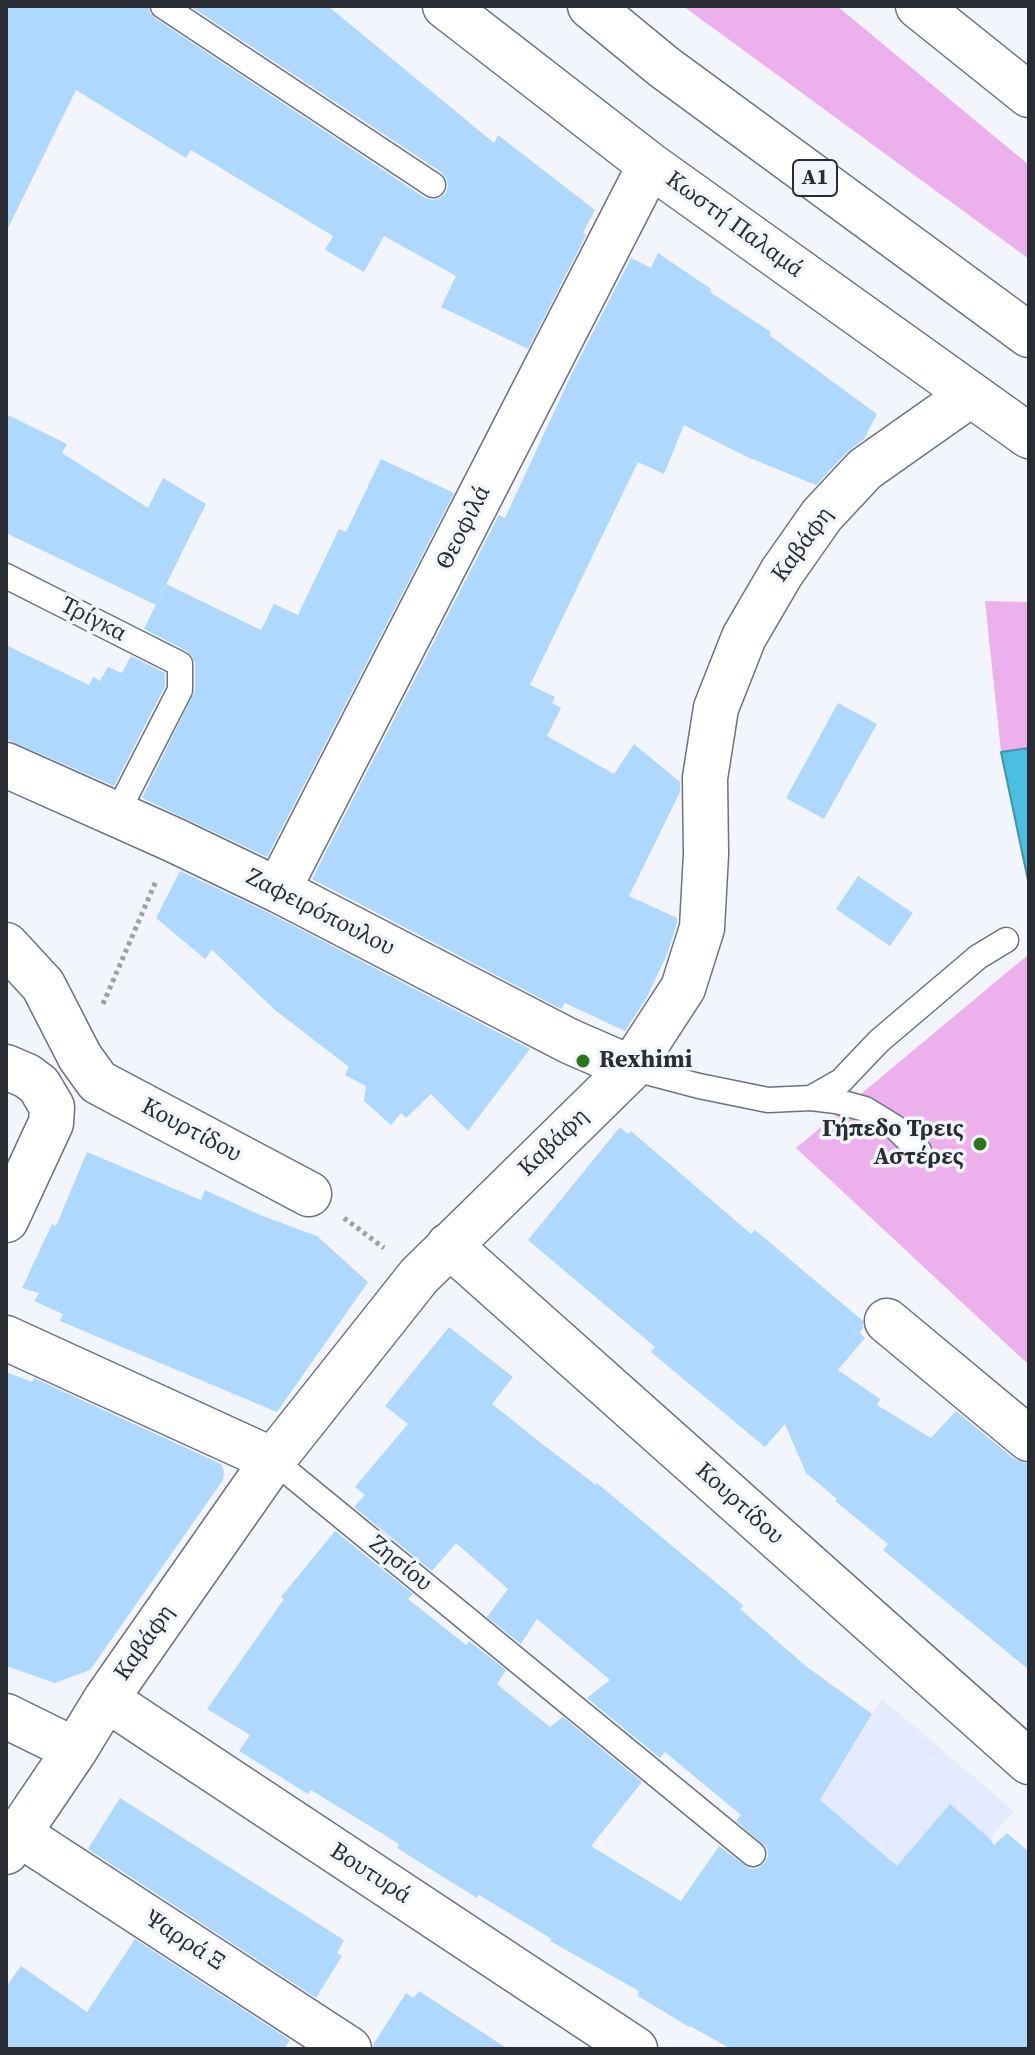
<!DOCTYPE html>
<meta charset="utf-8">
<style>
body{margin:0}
#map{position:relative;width:1035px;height:2055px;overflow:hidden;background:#f3f5fc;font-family:"Source Serif 4",serif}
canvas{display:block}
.frame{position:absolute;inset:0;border:8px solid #2a2c33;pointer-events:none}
</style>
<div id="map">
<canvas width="1035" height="2055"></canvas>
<div class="frame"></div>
</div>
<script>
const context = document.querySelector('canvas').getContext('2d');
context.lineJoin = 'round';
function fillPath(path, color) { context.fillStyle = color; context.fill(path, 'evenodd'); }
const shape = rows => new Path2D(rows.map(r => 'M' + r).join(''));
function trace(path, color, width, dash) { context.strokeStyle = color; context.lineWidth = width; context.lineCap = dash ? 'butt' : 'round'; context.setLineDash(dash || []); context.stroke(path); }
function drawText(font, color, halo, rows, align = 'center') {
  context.font = font + ' "Source Serif 4",serif'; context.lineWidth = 7; context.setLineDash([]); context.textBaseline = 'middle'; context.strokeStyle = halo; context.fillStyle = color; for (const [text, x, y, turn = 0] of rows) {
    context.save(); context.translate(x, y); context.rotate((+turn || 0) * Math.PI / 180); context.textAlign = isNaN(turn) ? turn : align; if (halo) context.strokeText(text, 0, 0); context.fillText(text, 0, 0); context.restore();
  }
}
fillPath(shape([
 [882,1699,1014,1811,880,1967,761,1866,823,1795]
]), '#e4eaff');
fillPath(shape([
 [683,6,837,6,1029,165,1029,259],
 [985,601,1029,602,1029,748,1001,752],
 [1029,954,1029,1365,796,1148]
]), '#ecb0ed');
const water = shape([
 [1029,748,1029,885,1001,752,1029,748]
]);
fillPath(water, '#4abfe0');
trace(water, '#4093ac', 2);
fillPath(shape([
 [6,6,148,6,150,13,155,18,425,198,433,200,440,198,446,193,448,185,446,178,441,172,190,6,328,6,494,143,498,135,595,210,583,233,586,235,528,349,441,307,456,276,384,236,364,272,325,250,333,236,191,150,186,158,76,90,6,232],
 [658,253,711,289,710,292,771,332,769,335,877,414,864,439,847,452,816,485,745,456,684,425,664,474,638,462,530,685,555,697,552,703,561,708,547,736,614,774,634,744,680,782,680,792,629,896,677,918,677,923,668,952,647,997,625,1031,565,1003,561,1009,312,879,499,515,505,518,573,371,631,258,651,268],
 [6,414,67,444,62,453,148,508,163,478,206,504,156,605,6,533],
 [381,459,454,493,267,857,142,798,195,691,195,664,192,656,187,651,144,629,166,584,261,630,274,604,298,615,339,529,346,532],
 [6,645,89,685,93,677,100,681,108,667,122,673,131,656,165,673,165,686,114,786,6,739],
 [838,703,877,724,824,819,786,798],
 [180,871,267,912,530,1049,468,1131,431,1094,406,1118,401,1113,391,1125,364,1101,366,1086,345,1075,349,1067,275,1010,212,950,205,959,156,918],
 [858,876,913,913,890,946,836,909],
 [620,1127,628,1134,631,1131,751,1234,755,1230,863,1321,863,1328,860,1333,865,1338,838,1370,880,1399,877,1405,931,1438,956,1411,1013,1458,1024,1463,1029,1463,1029,1670,883,1550,888,1544,835,1501,837,1499,806,1473,785,1424,765,1447,651,1352,655,1347,528,1240],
 [87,1152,201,1200,205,1190,260,1215,317,1236,368,1282,277,1412,60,1321,63,1314,34,1301,39,1293,22,1288,52,1224,56,1226],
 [449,1327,513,1377,492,1404,541,1443,596,1485,597,1483,744,1606,740,1609,807,1667,872,1714,820,1800,897,1866,950,1804,989,1838,994,1845,1007,1833,1029,1852,1029,2049,731,2049,690,2026,689,2027,638,1996,639,1991,550,1941,552,1939,479,1895,477,1898,397,1848,399,1844,311,1790,308,1794,239,1751,250,1735,207,1709,284,1599,281,1597,335,1531,413,1594,408,1599,466,1645,469,1641,506,1670,497,1684,550,1727,563,1717,642,1782,591,1846,681,1901,719,1846,750,1869,758,1868,765,1863,768,1856,767,1848,736,1821,741,1815,665,1752,660,1758,587,1698,610,1680,537,1619,521,1644,487,1617,508,1589,456,1543,432,1571,354,1507,365,1495,355,1487,408,1424,385,1406],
 [6,1372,32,1382,34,1378,221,1464,224,1471,223,1480,90,1670,55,1683,6,1666],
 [120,1798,344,1940,337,1953,342,1956,316,1998,88,1849],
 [135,1939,290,2040,284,2049,6,2049,6,1987,21,1966,87,2012],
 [419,1991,508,2049,374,2049,373,2045,406,1993,413,1998]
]), '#afd8fe');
const lane = shape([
 [163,6,433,185],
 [6,576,180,664,180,690,116,815],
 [631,1068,699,1086,768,1100,811,1098,841,1081,879,1041,978,957,1006,940],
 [811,1098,836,1101,865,1109,896,1128,919,1151],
 [273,1460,753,1854]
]);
const street = shape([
 [445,6,650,165,1029,436],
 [6,765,174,840,278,890,569,1041,631,1068],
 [278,890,650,165],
 [6,945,43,985,80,1057,98,1082,309,1194],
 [6,1067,27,1076,39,1085,52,1107,51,1123,6,1220],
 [449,1245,1029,1762],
 [887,1321,1029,1439],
 [6,1338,273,1460],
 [106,1699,635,2049],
 [6,1716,75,1750],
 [19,1834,349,2049],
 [6,1852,75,1750,106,1699,273,1460,419,1276,631,1068,683,988,702,928,706,854,705,778,716,708,744,637,782,572,822,515,865,469,970,395]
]);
const highway = shape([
 [590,6,664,67,1029,335],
 [918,6,1029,95]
]);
trace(lane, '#6d7282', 27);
trace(street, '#6d7282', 47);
trace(highway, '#6d7282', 47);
trace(shape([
 [103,1004,156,881],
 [344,1218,384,1248]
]), '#9ea0a7', 5, [4, 4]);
trace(lane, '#fff', 24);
trace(street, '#fff', 44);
trace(highway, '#fff', 44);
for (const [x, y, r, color] of [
 [583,1061,8,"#2b751a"],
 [980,1144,8,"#2b751a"]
]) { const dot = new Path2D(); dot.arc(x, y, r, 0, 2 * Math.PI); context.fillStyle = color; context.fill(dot); trace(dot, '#f3f5fc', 3); }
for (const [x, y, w] of [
 [815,178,44]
]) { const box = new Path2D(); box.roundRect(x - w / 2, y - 18, w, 36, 6); context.fillStyle = '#f3f5fc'; context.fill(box); trace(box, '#2a2c33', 2); }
drawText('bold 22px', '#2a2c33', null, [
 ["Α1",815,178]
]);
drawText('24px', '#2a2c33', '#f3f5fc', [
 ["Κωστή Παλαμά",734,225,36],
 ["Θεοφιλά",464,528,-63],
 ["Καβάφη",803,545,-54],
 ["Τρίγκα",93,620,27],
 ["Ζαφειρόπουλου",320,913,27],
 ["Κουρτίδου",191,1131,28],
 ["Καβάφη",554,1143,-44],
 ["Κουρτίδου",739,1504,42],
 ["Ζησίου",400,1564,39],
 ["Καβάφη",145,1643,-55],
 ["Βουτυρά",370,1874,33],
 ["Ψαρρά Ξ",184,1941,33]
]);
drawText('bold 24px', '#2a2c33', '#f3f5fc', [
 ["Rexhimi",599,1061],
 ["Γήπεδο Τρεις",964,1130,"right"],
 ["Αστέρες",964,1158,"right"]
], 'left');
</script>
